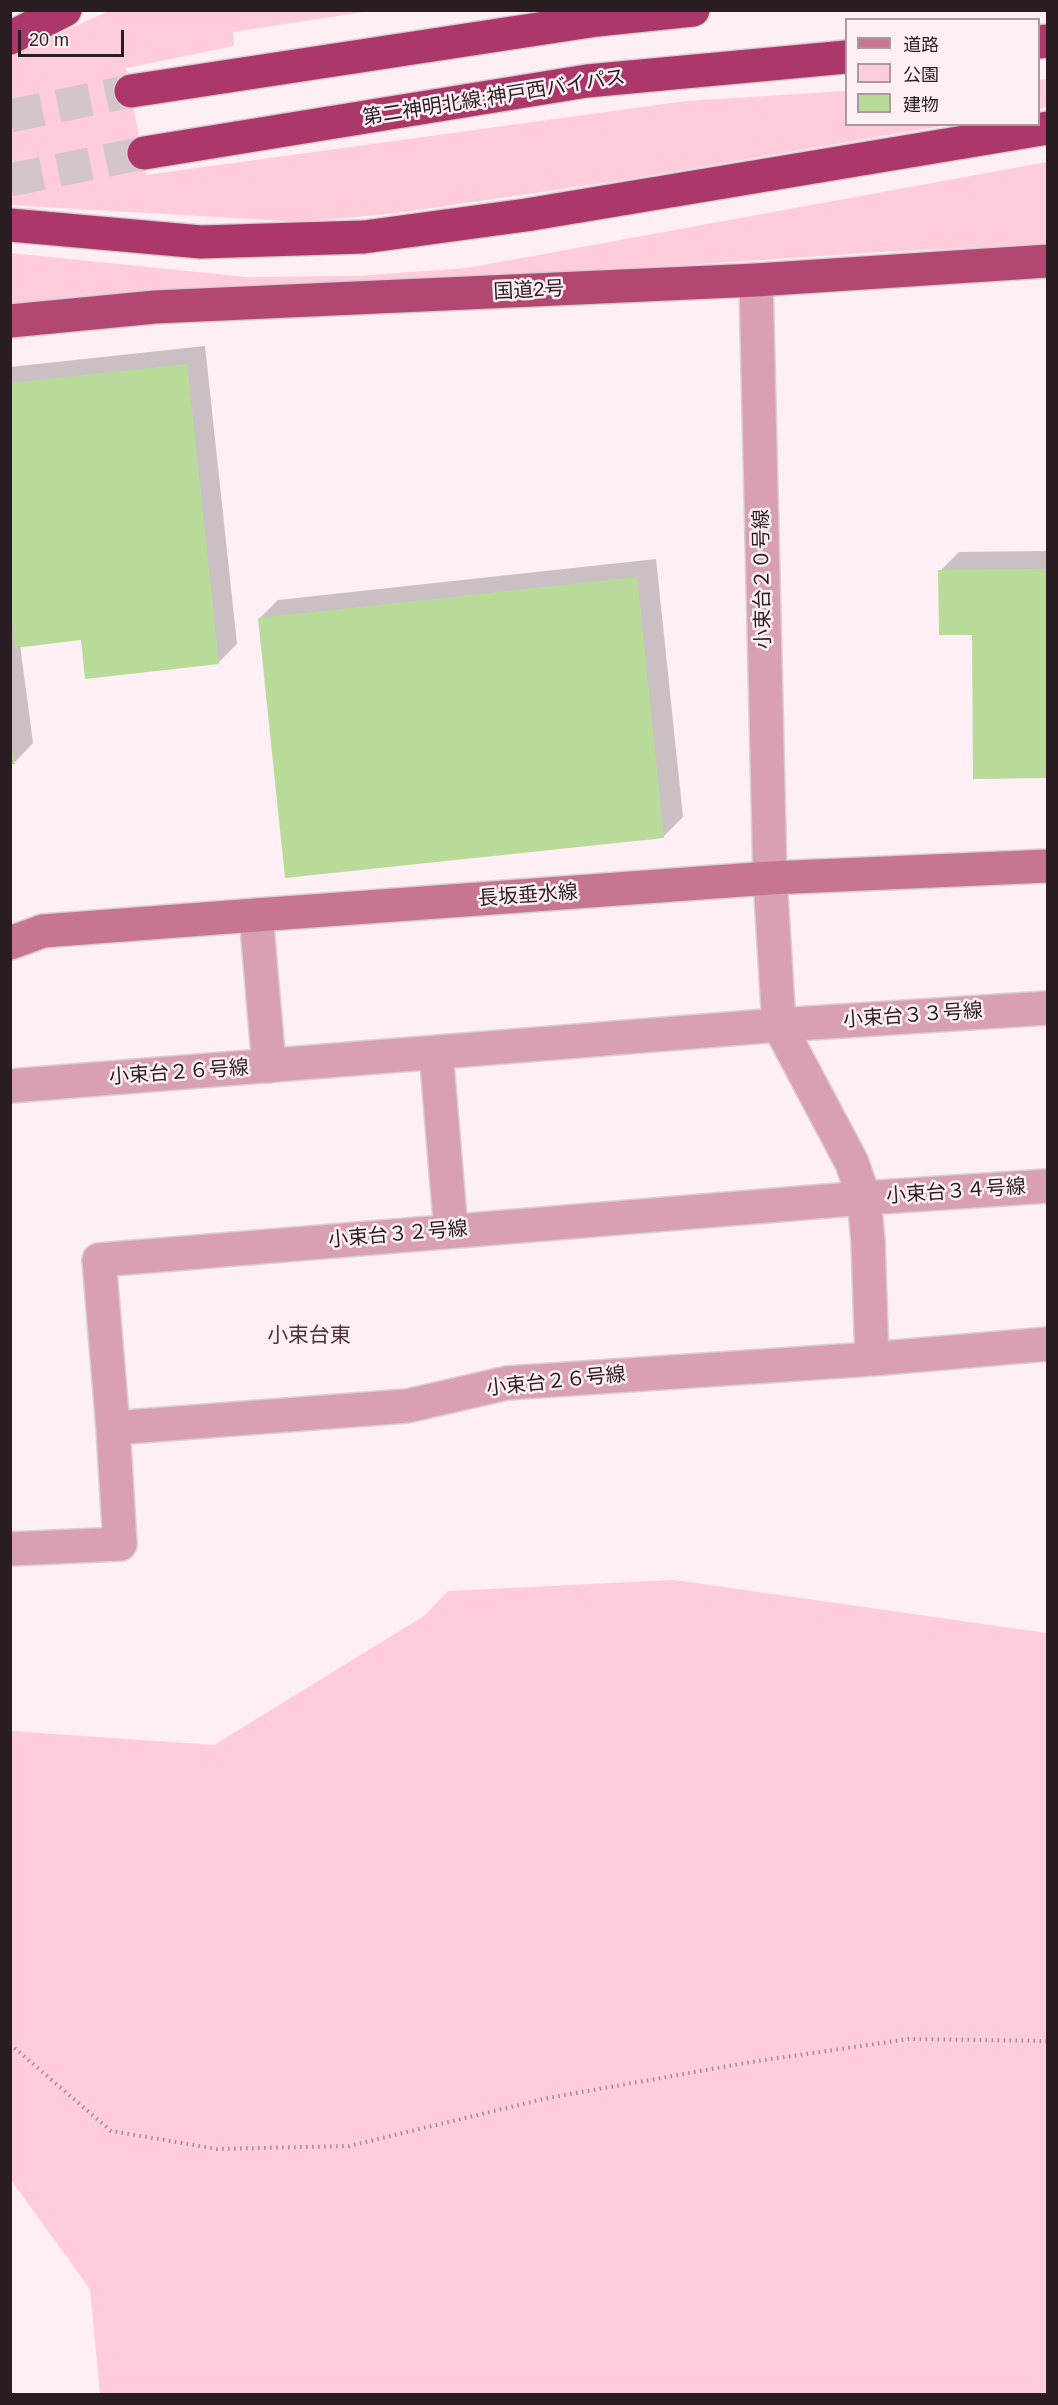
<!DOCTYPE html>
<meta charset="utf-8">
<style>
body{margin:0}
#map{position:relative;width:1058px;height:2405px;overflow:hidden;background:#fdeff3;font-family:Arial,"Noto Sans JP",sans-serif}
canvas{display:block}
.frame{position:absolute;inset:0;border:12px solid #291d21;pointer-events:none}
.legend{position:absolute;left:845px;top:18px;width:195px;height:108px;box-sizing:border-box;background:#fdeff3;border:2px solid #a89b9f;margin:0;padding:8px 10px;list-style:none;font-size:18px;color:#291d21}
.legend li{display:flex;align-items:center;gap:12px;height:30px}
.legend b{width:30px;border:2px solid #a89b9f}
.scale{position:absolute;left:18px;top:30px;width:106px;height:27px;box-sizing:border-box;border:3px solid #291d21;border-top:0;padding-left:8px;font-size:18px;line-height:21px;white-space:nowrap;color:#291d21;-webkit-text-stroke:4px #fdeff3;paint-order:stroke}
</style>
<div id="map">
<canvas width="1058" height="2405"></canvas>
<div class="frame"></div>
<ul class="legend">
<li><b style="height:8px;background:#c77692"></b>道路</li>
<li><b style="height:16px;background:#feccdb"></b>公園</li>
<li><b style="height:16px;background:#b9db99"></b>建物</li>
</ul>
<div class="scale">20 m</div>
</div>
<script>
const context = document.querySelector('canvas').getContext('2d');
context.lineJoin = 'round';
function fillPath(path, color) { context.fillStyle = color; context.fill(path, 'evenodd'); }
const shape = rows => new Path2D(rows.map(r => 'M' + r).join(''));
function trace(path, color, width, dash) { context.strokeStyle = color; context.lineWidth = width; context.lineCap = dash ? 'butt' : 'round'; context.setLineDash(dash || []); context.stroke(path); }
function drawText(font, color, halo, rows, align = 'center') {
  context.font = font + ' Arial,"Noto Sans JP",sans-serif'; context.lineWidth = 5; context.setLineDash([]); context.textBaseline = 'middle'; context.strokeStyle = halo; context.fillStyle = color; for (const [text, x, y, turn = 0] of rows) {
    context.save(); context.translate(x, y); context.rotate((+turn || 0) * Math.PI / 180); context.textAlign = isNaN(turn) ? turn : align; if (halo) context.strokeText(text, 0, 0); context.fillText(text, 0, 0); context.restore();
  }
}
fillPath(shape([
 [109,11,370,11,233,32,234,46,126,68,146,175,686,101,846,91,846,124,948,125,624,180,397,213,302,222,11,205,11,55],
 [1047,79,1047,107,1039,109,1039,80],
 [1047,162,1047,244,881,252,11,310,11,253,246,277,355,276,467,268],
 [674,1580,1047,1633,1047,2394,100,2394,90,2289,11,2180,11,1731,214,1745,424,1616,448,1591]
]), '#feccdb');
fillPath(shape([
 [205,346,237,644,218,663,82,639,20,645,33,743,15,762,10,763,10,367],
 [1048,551,1048,777,940,571,959,552],
 [656,559,683,817,664,836,259,619,278,600]
]), '#0003');
fillPath(shape([
 [187,364,219,664,85,679,81,640,15,648,10,608,10,383],
 [1048,569,1048,778,973,779,972,635,939,635,938,570],
 [637,577,664,838,285,878,258,618],
 [10,739,15,764,10,764]
]), '#b9db99');
trace(shape([
 [10,116,131,91],
 [10,180,144,153]
]), '#d3c5c9', 33, [33, 16]);
const minor = shape([
 [256,915,269,1066],
 [436,1052,451,1231],
 [10,1086,779,1025,1048,1008],
 [872,1359,1048,1344],
 [113,1428,99,1260,864,1198,1048,1186],
 [10,1549,120,1544,113,1428,407,1406,507,1383,872,1359,868,1241,864,1198,852,1163,779,1025,770,878]
]);
const tertiary = shape([
 [756,280,770,878]
]);
const secondary = shape([
 [10,943,43,931,256,915,770,878,1048,866]
]);
const trunk = shape([
 [10,321,155,307,756,280,1048,261]
]);
const motorway = shape([
 [10,38,65,10],
 [1038,42,1048,41],
 [131,91,597,20,693,10],
 [144,153,587,81,846,57],
 [10,225,201,242,364,237,526,215,1048,128]
]);
trace(minor, '#dbcdd1', 36);
trace(tertiary, '#dbcdd1', 36);
trace(secondary, '#dbcdd1', 36);
trace(trunk, '#dbcdd1', 36);
trace(motorway, '#dbcdd1', 36);
trace(shape([
 [10,2044,111,2131,217,2149,349,2146,548,2098,751,2062,909,2039,1048,2041]
]), '#9b8e92', 4, [1.5, 4.5]);
trace(minor, '#d8a0b2', 33);
trace(tertiary, '#d8a0b2', 33);
trace(secondary, '#c77692', 33);
trace(trunk, '#b24872', 33);
trace(motorway, '#ab3868', 33);
drawText('20px', '#291d21', '#fdeff3', [
 ["第二神明北線;神戸西バイパス",494,98,-9],
 ["国道2号",529,291,-3],
 ["小束台２０号線",763,579,-91],
 ["長坂垂水線",528,896,-4],
 ["小束台３３号線",913,1016,-4],
 ["小束台２６号線",179,1073,-4],
 ["小束台３４号線",956,1192,-4],
 ["小束台３２号線",398,1235,-5],
 ["小束台２６号線",556,1382,-6]
]);
drawText('21px', '#4e343c', '#fdeff3', [
 ["小束台東",309,1336]
]);
</script>
